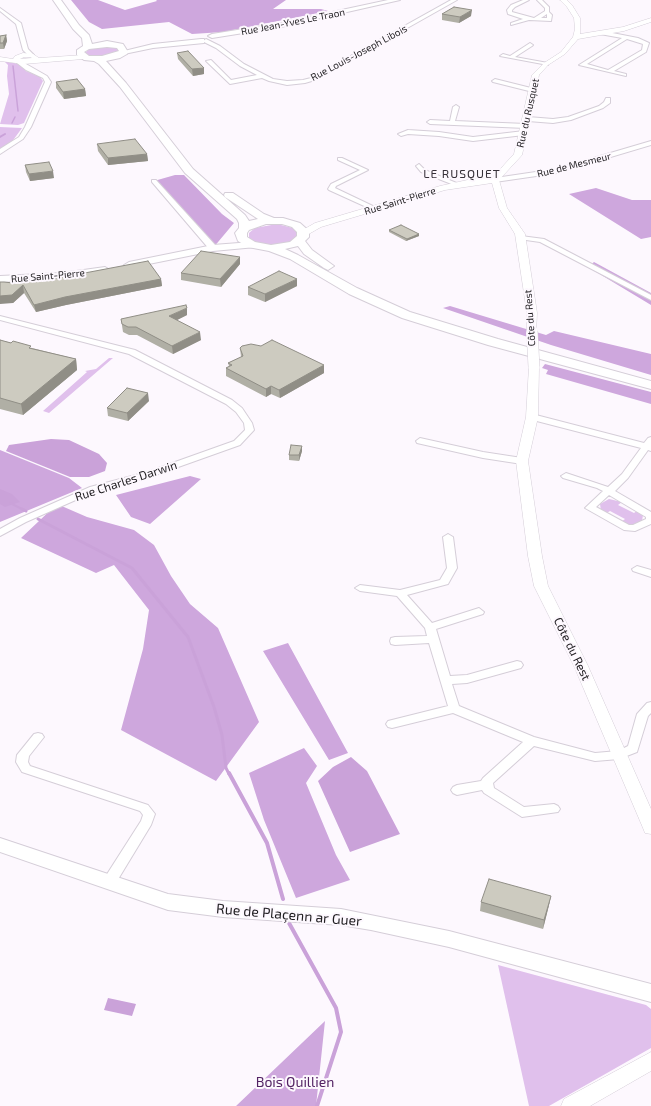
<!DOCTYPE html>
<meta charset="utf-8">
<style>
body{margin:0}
canvas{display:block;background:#fdf8fe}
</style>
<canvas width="651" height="1106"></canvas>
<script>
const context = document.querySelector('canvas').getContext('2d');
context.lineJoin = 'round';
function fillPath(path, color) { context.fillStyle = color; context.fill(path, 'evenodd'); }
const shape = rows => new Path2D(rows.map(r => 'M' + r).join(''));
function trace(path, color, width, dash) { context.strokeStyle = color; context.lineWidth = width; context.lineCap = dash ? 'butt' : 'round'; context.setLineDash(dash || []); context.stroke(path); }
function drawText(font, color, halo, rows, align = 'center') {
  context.font = font + ' "Exo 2",sans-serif'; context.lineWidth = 4; context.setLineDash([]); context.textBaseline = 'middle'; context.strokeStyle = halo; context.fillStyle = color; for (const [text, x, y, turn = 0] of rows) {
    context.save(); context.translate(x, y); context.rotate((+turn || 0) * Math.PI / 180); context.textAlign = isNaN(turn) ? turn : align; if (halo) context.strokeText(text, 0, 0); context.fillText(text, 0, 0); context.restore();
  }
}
fillPath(shape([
 [100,46,116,48,119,52,113,56,92,57,85,53,89,49],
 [4,61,19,64,26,71,40,77,43,81,24,123,18,125,0,124,9,94,7,76,8,65],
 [0,127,22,128,11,143,0,149],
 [277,224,293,228,297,232,298,236,292,242,275,246,257,243,249,238,249,233,255,228],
 [109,358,113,358,49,413,43,411,87,372,85,371,96,369],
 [609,499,622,502,618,505,634,513,638,510,643,515,642,521,631,525,621,522,625,519,610,511,605,514,601,511,600,504],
 [498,965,646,1005,651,1009,651,1048,549,1106,529,1106]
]), '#e0c0ec');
fillPath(shape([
 [71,0,98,0,125,10,157,1,156,0,286,0,273,9,321,9,328,11,223,32,192,34,169,22,102,29,89,22],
 [175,175,184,175,222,214,234,223,213,248,154,181],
 [596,188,632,200,651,200,651,237,641,239,569,194],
 [594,262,651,293,651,305,588,267],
 [450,306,546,335,554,331,651,354,651,375,551,345,443,308],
 [545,364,651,392,651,404,546,374,548,370,542,368],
 [0,450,69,478,82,488,0,522],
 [190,476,201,479,150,524,131,517,116,495],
 [57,504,87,517,134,530,154,545,171,576,190,604,218,628,259,722,216,781,121,730,143,649,149,610,114,565,96,573,21,538],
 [288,643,348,753,329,760,263,651],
 [304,748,317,766,306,783,336,855,350,880,296,898,264,820,249,773],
 [325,1021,316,1106,236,1106]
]), '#cea7dd');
fillPath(shape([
 [51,439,69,440,99,454,107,463,105,471,89,477,70,477,6,451,9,445],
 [0,489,12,494,20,502,5,507,0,504],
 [351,757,367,771,400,834,350,852,318,781,333,767],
 [108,998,136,1004,132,1016,104,1010]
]), '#caa2d9');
trace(shape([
 [13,66,18,111],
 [12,123,15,117]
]), '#caa2d9', 1.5);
trace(shape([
 [0,137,5,134]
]), '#caa2d9', 2);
trace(shape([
 [10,503,24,510]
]), '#caa2d9', 2.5);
trace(shape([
 [22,509,26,511],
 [38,519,132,568,188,637,214,707,222,735,226,768,229,774]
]), '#caa2d9', 3);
trace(shape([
 [229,773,267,843,283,899],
 [289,923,336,1008,341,1032,317,1106]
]), '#caa2d9', 4);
const minor = shape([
 [451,0,457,0,315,80,305,83,287,85,269,81,262,78,230,84,206,61,211,60,231,80,257,75,240,66,216,48,204,42,203,41,206,39,220,46,244,64,273,79,287,81,303,80,311,78,451,0],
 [523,0,529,0,515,7,512,10,512,12,534,18,545,11,545,8,537,0,542,0,549,7,549,12,552,15,551,21,529,20,511,25,511,23,523,19,508,14,507,10,511,5,523,0],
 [547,14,547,18,541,18,547,14],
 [0,8,21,23,28,49,34,55,33,56,29,56,23,50,16,24,0,11,0,8],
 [602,31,638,38,649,43,646,52,614,71,626,74,626,76,579,65,622,38,600,34,602,31],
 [627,39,643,44,642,50,608,70,587,64,627,39],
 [530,43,533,45,532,46,515,57,548,63,548,65,500,56,503,54,510,56,530,43],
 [19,60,47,76,51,82,31,127,23,139,0,154,0,149,19,137,25,127,45,82,43,78,26,70,17,63,17,61,19,60],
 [495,79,535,89,536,90,533,92,493,82,492,81,495,79],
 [606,98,610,98,610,103,603,108,571,120,553,123,528,121,525,119,528,117,553,119,568,117,599,106,604,102,606,98],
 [456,105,459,107,455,121,526,124,529,126,526,128,430,124,427,122,430,120,450,121,453,107,456,105],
 [408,130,439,132,473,137,524,131,527,133,524,135,473,141,439,136,408,134,401,136,398,134,408,130],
 [651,141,651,145,557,173,495,182,492,180,495,178,556,169,651,141],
 [338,158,342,158,368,170,336,186,335,188,377,208,377,210,373,210,329,190,328,189,331,184,360,170,338,160,338,158],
 [419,164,425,170,459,184,454,185,421,172,416,166,419,164],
 [152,180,156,180,216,246,216,250,210,250,152,182,152,180],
 [521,236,544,239,651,295,651,300,540,242,519,239,517,238,521,236],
 [0,316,135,350,232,400,242,408,252,423,254,430,240,445,153,476,96,491,26,522,0,536,0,529,20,518,90,487,147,472,234,441,245,430,244,423,236,412,226,404,129,354,0,320,0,316],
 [532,414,644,443,648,438,651,437,651,451,648,450,628,478,615,491,651,512,651,524,635,531,624,530,585,508,603,491,597,488,563,478,561,476,566,473,608,487,622,474,641,448,529,419,528,417,532,414],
 [609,495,646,517,646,519,633,525,629,525,596,507,609,495],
 [420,438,483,452,522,458,527,461,522,464,483,458,417,443,416,441,420,438],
 [448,534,453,537,457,568,448,584,407,595,432,623,479,608,484,612,483,614,436,629,450,676,467,675,517,661,521,662,523,665,521,668,467,683,452,684,459,706,534,737,595,753,618,751,628,746,637,714,647,703,651,702,651,713,648,716,637,752,619,759,595,761,534,746,493,783,494,788,524,807,554,804,558,806,560,809,558,812,522,817,484,793,482,790,457,795,453,793,451,790,453,787,457,785,481,781,483,778,523,742,453,713,392,728,388,727,386,724,388,721,448,706,429,643,395,645,391,644,390,641,391,638,395,637,427,636,425,628,397,596,360,591,355,588,360,585,400,590,440,580,447,568,443,537,448,534],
 [637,566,651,570,651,577,633,571,632,569,637,566],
 [38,733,42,734,44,737,29,756,28,762,30,766,148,805,155,814,151,825,114,886,109,887,104,886,102,882,141,821,143,815,140,811,22,772,16,762,17,755,34,734,38,733]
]);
const tertiary = shape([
 [560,0,567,0,572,5,580,18,580,34,623,27,651,18,651,22,624,31,578,39,565,54,548,65,539,75,522,155,499,180,507,208,525,234,537,313,536,333,528,333,527,331,527,313,515,234,499,208,492,183,445,190,321,227,307,235,301,235,301,231,315,223,440,186,472,179,492,178,514,154,532,75,544,63,561,52,573,37,575,29,574,18,567,7,560,0],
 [23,53,33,54,39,58,83,55,86,57,83,59,24,64,0,61,0,57,13,59,15,56,23,53],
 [24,57,30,57,32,58,20,59,24,57],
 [534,364,539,367,538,417,528,461,542,556,548,586,588,666,651,809,651,834,645,833,643,828,574,666,534,586,528,556,516,461,526,417,529,367,534,364],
 [651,1052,651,1071,590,1106,561,1106,564,1099,651,1052]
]);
const secondary = shape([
 [388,0,400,0,281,27,212,38,208,36,212,34,281,23,388,0],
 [201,39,204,39,204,43,153,48,124,54,120,52,153,44,201,39],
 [252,242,256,243,257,245,256,247,213,251,129,268,124,265,129,262,213,245,252,242],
 [105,267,110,270,109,272,62,279,0,282,0,276,62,273,105,267],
 [0,838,168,894,223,901,341,909,449,931,651,984,651,1002,449,947,371,930,341,925,223,917,168,910,0,852,0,838]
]);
const primary = shape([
 [53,0,61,0,79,25,89,35,92,44,107,41,123,44,128,52,127,54,120,58,106,61,126,83,193,169,245,215,249,221,258,219,225,197,224,195,225,193,233,193,264,214,274,218,283,218,300,223,309,231,309,237,305,241,312,250,334,266,328,270,324,268,304,254,298,246,285,249,298,255,357,288,410,312,498,339,651,381,651,389,488,345,402,318,349,294,290,259,269,251,248,247,238,241,235,233,239,228,239,223,237,219,185,173,120,87,99,64,94,61,84,60,77,55,77,50,83,46,82,38,73,29,53,0],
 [107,47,117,48,119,51,102,56,89,56,84,52,89,49,107,47],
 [266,224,282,224,292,227,297,232,297,236,290,242,271,245,255,242,247,237,247,233,249,230,266,224]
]);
trace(minor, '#d5ced8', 2);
trace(tertiary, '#d5ced8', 1);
trace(secondary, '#d5ced8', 2);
trace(primary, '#d5ced8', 2);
fillPath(minor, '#fff');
fillPath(tertiary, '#fff');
fillPath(secondary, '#fff');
fillPath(primary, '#fff');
const tertiaryBridge = shape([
 [532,331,534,367]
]);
trace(tertiaryBridge, '#d5ced8', 12, []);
trace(tertiaryBridge, '#fff', 11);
fillPath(shape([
 [442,14,471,16,459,23,442,20],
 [6,35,7,41,4,49,0,49,0,36],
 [177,53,204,68,204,74,193,76,178,59],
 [56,82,85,89,86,96,64,99,56,88],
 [97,144,147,154,148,161,108,165,98,151],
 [25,165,54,178,30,181,26,172],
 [389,230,419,234,419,236,406,241,389,232],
 [240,264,221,287,181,280,181,273],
 [53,279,161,279,162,286,66,305,36,312,24,293,13,303,13,283],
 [297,286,265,302,248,295,248,287],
 [187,315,177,320,201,340,173,354,137,335,129,335,123,332,121,319],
 [0,340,76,359,77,370,23,415,0,409],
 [240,348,324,373,280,398,271,394,266,397,226,376,226,368,229,366,228,363,241,357],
 [149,401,128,421,108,416,107,408],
 [302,446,302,451,299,461,289,460,289,455],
 [551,896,549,905,543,929,480,911,481,902]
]), '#b0afa5');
fillPath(shape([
 [472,10,471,16,459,23,460,17],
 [6,35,7,41,4,49,3,43],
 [204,68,204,74,193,76,192,69],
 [85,89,86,96,64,99,63,92],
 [147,154,148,161,108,165,108,158],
 [53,171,54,178,30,181,29,174],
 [419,234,419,236,406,241,407,239],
 [240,257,240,264,221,287,220,279],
 [161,279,162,286,66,305,36,312,34,305,65,297],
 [297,279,297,286,265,302,265,294],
 [23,285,24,293,13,303,0,304,0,296],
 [187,308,187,315,169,324,169,316],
 [200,332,201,340,173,354,172,346],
 [76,359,77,370,23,415,21,404],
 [324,365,324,373,280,398,279,390],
 [271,386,271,394,266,397,266,389],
 [148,393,149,401,128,421,127,413],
 [302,446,302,451,299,461,299,455],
 [551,896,549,905,543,929,544,920]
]), '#908e86');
const building = shape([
 [454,7,472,10,460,17,442,14,454,7],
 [6,35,3,43,0,43,0,36,6,35],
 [188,51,204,68,192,69,177,53,188,51],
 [77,79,85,89,63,92,56,82,77,79],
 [135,139,147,154,108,158,97,144,135,139],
 [49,162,53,171,29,174,25,165,49,162],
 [401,225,419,234,407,239,389,230,401,225],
 [201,251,240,257,220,279,181,273,201,251],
 [148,261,161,279,65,297,34,305,23,285,12,295,0,296,0,282,4,282,13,283,51,275,53,279,148,261],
 [279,271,297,279,265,294,248,287,279,271],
 [186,305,187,308,169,316,200,332,172,346,136,327,128,327,122,324,121,319,186,305],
 [0,340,11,343,13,341,31,346,29,348,76,359,21,404,0,398,0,340],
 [272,340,324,365,279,390,271,386,266,389,226,368,232,365,228,363,243,356,240,348,242,346,251,344,261,346,272,340],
 [127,388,148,393,127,413,107,408,127,388],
 [291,445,302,446,299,455,289,455,291,445],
 [489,879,551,896,544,920,481,902,489,879]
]);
fillPath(building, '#cdcbc0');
trace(building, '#908e86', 1);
drawText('10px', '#1f1d20', '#fdf8fe', [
 ["Rue Jean-Yves Le Traon",293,22,-11],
 ["Rue Louis-Joseph Libois",359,53,-28],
 ["Rue du Rusquet",528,113,-77],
 ["Rue de Mesmeur",574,165,-14],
 ["Rue Saint-Pierre",400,201,-17],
 ["Rue Saint-Pierre",48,276,-5],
 ["Côte du Rest",530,318,-94]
]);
context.letterSpacing = '1px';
drawText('12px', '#373139', '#fdf8fe', [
 ["LE RUSQUET",462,174]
]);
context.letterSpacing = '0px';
drawText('12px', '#1f1d20', '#fdf8fe', [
 ["Rue Charles Darwin",126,481,-18],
 ["Côte du Rest",572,649,64]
]);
drawText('14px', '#1f1d20', '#fdf8fe', [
 ["Rue de Plaçenn ar Guer",289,915,5]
]);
drawText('14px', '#532364', '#fdf8fe', [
 ["Bois Quillien",295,1082]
]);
</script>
